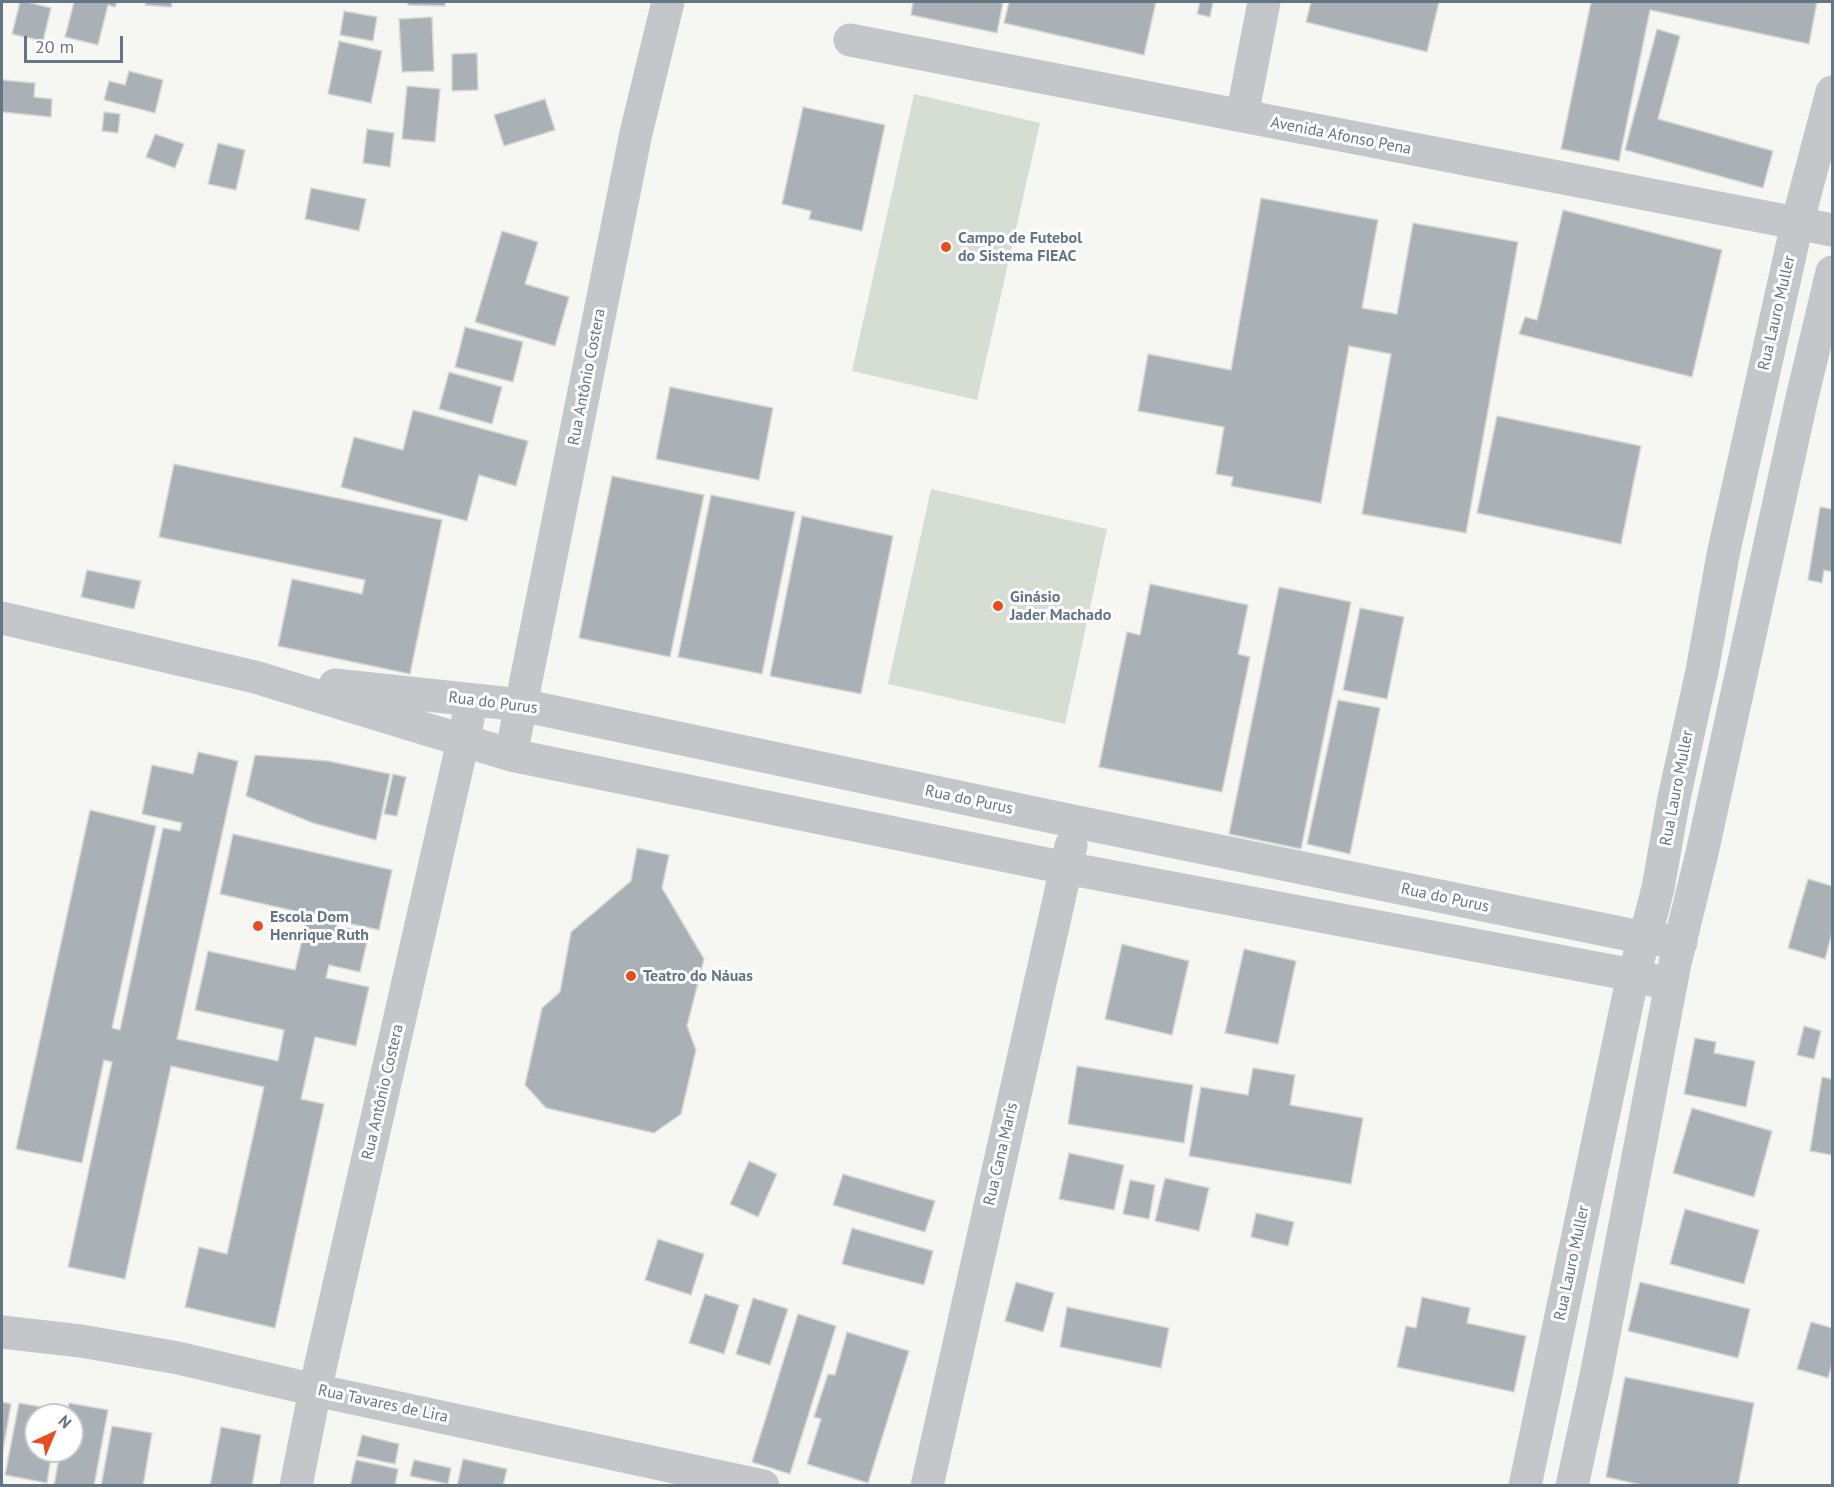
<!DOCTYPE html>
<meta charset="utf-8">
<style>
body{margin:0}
#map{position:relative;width:1834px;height:1487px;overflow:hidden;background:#f6f6f2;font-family:"PT Sans",sans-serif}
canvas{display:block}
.frame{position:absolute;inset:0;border:3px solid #647584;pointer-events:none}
.north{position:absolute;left:24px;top:1403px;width:60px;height:60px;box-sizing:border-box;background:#fff;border:2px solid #c1c8ce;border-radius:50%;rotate:44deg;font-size:16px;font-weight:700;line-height:24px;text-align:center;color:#647584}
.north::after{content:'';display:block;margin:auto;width:21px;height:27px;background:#e74d20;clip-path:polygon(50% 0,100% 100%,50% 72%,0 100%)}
.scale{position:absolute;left:24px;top:36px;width:99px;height:27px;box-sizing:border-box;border:3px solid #647584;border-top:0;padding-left:8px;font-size:18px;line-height:21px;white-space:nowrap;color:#647584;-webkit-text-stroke:4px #fff;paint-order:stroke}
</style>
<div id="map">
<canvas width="1834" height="1487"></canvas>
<div class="frame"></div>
<div class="north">N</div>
<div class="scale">20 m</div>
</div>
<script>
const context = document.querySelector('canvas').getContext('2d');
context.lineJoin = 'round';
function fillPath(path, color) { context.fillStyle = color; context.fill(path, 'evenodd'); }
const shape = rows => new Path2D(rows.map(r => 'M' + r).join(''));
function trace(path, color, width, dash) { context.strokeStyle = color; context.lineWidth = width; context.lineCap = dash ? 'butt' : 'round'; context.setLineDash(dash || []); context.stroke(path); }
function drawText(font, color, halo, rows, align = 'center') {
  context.font = font + ' "PT Sans",sans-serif'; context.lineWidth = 6; context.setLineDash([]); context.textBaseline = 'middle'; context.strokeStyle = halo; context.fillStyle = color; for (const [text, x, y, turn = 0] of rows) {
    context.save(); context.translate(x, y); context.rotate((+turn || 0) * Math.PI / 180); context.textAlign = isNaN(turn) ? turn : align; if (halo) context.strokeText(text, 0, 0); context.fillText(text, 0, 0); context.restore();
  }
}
fillPath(shape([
 [914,94,1040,123,977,400,852,371],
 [931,489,1107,529,1065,724,888,684]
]), '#d6ddd3');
const building = shape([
 [20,2,27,2,51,8,43,41,12,34,20,2],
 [74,2,117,2,115,7,108,5,98,45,65,37,74,2],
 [146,2,172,2,171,7,145,5,146,2],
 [408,2,445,2,445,6,408,5,408,2],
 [913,2,1003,2,997,33,911,15,913,2],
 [1009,2,1156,2,1144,55,1004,23,1009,2],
 [1200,2,1213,2,1210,17,1197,14,1200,2],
 [1311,2,1439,2,1427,52,1306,22,1311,2],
 [1591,2,1817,2,1809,44,1650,10,1619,161,1561,149,1591,2],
 [344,11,377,17,373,41,340,35,344,11],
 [432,17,434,71,402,72,399,19,432,17],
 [1657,29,1680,36,1658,119,1773,151,1763,188,1625,150,1657,29],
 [339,41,382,51,371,103,328,94,339,41],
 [477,53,478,90,452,91,452,54,477,53],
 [129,71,163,80,155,113,104,100,109,81,125,85,129,71],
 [2,80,35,83,34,97,52,99,51,117,2,112,2,80],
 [407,86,440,89,435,142,402,139,407,86],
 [545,99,555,130,504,146,494,115,545,99],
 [803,107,885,125,862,231,809,219,811,211,782,204,803,107],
 [104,112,120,114,118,133,102,131,104,112],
 [367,129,394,133,390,167,363,163,367,129],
 [155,134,184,144,175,168,146,157,155,134],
 [218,143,245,150,236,190,208,184,218,143],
 [311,188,366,199,359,231,305,219,311,188],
 [1261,198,1378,220,1362,308,1397,314,1413,223,1518,242,1466,533,1362,514,1391,354,1349,346,1321,503,1231,486,1233,477,1216,474,1224,427,1138,411,1148,354,1231,370,1261,198],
 [1563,210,1722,250,1692,377,1519,334,1525,317,1537,320,1563,210],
 [502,231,538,242,525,284,569,297,555,346,475,322,502,231],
 [465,327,523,342,513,382,455,367,465,327],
 [449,372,502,387,492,424,439,409,449,372],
 [670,387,773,408,759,480,656,459,670,387],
 [413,410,528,441,516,486,479,475,467,521,341,487,354,437,403,450,413,410],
 [1497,416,1641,446,1621,544,1477,513,1497,416],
 [174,464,442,520,410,674,278,646,292,579,362,594,365,580,159,537,174,464],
 [612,476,704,495,670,657,579,638,612,476],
 [711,495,795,512,762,674,678,657,711,495],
 [1820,507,1832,509,1832,572,1824,570,1822,583,1808,580,1820,507],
 [802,516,893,536,861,694,770,676,802,516],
 [87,570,141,581,134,609,81,597,87,570],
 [1150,584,1248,605,1238,654,1250,657,1222,792,1099,767,1127,632,1140,635,1150,584],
 [1279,587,1351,602,1301,849,1229,834,1279,587],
 [1360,608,1404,617,1387,699,1343,690,1360,608],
 [1338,700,1380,708,1350,854,1307,844,1338,700],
 [198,752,238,761,177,1039,278,1061,284,1030,195,1010,208,951,295,970,308,914,220,894,233,834,392,870,379,930,338,921,337,926,369,933,360,972,329,965,326,978,369,987,356,1046,315,1037,301,1099,324,1104,275,1328,185,1307,199,1247,227,1254,264,1087,171,1066,125,1279,68,1267,112,1062,104,1060,82,1163,16,1149,90,810,156,826,112,1028,120,1030,163,828,180,831,182,823,142,814,152,765,193,774,198,752],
 [255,755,328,761,390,774,376,840,313,823,246,796,255,755],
 [393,774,406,777,397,816,384,814,393,774],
 [637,848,669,855,662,888,704,959,687,1026,696,1050,681,1114,654,1133,546,1108,525,1085,542,1008,560,992,571,932,631,881,637,848],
 [1808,879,1832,886,1832,933,1825,959,1788,948,1808,879],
 [1122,944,1189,961,1172,1035,1105,1019,1122,944],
 [1244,949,1296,961,1278,1044,1225,1033,1244,949],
 [1804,1026,1821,1031,1814,1059,1797,1055,1804,1026],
 [1695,1038,1716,1042,1714,1053,1755,1061,1746,1107,1684,1094,1695,1038],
 [1077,1066,1193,1085,1184,1143,1068,1124,1077,1066],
 [1253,1068,1295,1075,1290,1105,1363,1118,1351,1184,1189,1156,1201,1087,1248,1095,1253,1068],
 [1822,1077,1832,1079,1832,1155,1810,1151,1822,1077],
 [1692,1108,1772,1131,1754,1197,1673,1173,1692,1108],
 [1069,1153,1124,1165,1114,1210,1059,1199,1069,1153],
 [749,1161,777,1174,758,1217,730,1204,749,1161],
 [843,1174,935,1201,925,1232,833,1205,843,1174],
 [1165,1178,1209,1188,1199,1231,1155,1221,1165,1178],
 [1130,1180,1155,1185,1149,1219,1123,1214,1130,1180],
 [1685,1209,1759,1230,1744,1284,1670,1264,1685,1209],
 [1256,1213,1294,1222,1288,1246,1251,1237,1256,1213],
 [852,1228,933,1251,924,1285,842,1264,852,1228],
 [658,1239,704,1254,691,1295,645,1280,658,1239],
 [1016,1282,1054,1293,1043,1332,1005,1321,1016,1282],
 [1640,1282,1750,1309,1738,1358,1628,1331,1640,1282],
 [705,1294,739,1305,724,1354,689,1343,705,1294],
 [1422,1297,1470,1308,1467,1323,1526,1336,1514,1392,1397,1367,1406,1326,1416,1328,1422,1297],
 [753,1298,788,1309,770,1365,736,1354,753,1298],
 [1067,1307,1169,1328,1161,1368,1060,1347,1067,1307],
 [798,1314,836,1326,790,1474,752,1462,798,1314],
 [1811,1322,1832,1328,1832,1364,1828,1378,1797,1369,1811,1322],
 [847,1332,909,1351,868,1483,807,1464,821,1419,814,1417,828,1374,835,1375,847,1332],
 [1625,1377,1754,1403,1738,1486,1646,1486,1606,1477,1625,1377],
 [2,1402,11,1404,2,1456,2,1402],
 [19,1403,60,1410,59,1415,36,1415,36,1451,52,1451,47,1483,5,1475,19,1403],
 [69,1403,108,1410,94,1486,54,1486,60,1451,72,1451,72,1415,67,1415,69,1403],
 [112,1426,152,1433,143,1486,101,1486,112,1426],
 [221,1427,261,1435,252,1486,210,1486,221,1427],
 [362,1435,399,1444,395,1464,357,1456,362,1435],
 [463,1459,507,1469,503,1486,457,1486,463,1459],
 [356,1460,398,1469,395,1486,350,1486,356,1460],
 [414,1460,451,1468,448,1484,410,1476,414,1460]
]);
fillPath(building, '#a9b1b6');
trace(building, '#d7d7d4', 1.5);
trace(shape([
 [850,40,1832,230],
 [1242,116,1264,2],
 [2,618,255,677,511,755,1066,868,1633,975,1671,985],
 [335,685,521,705,1077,822,1645,938,1681,942],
 [511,755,636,133,668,2],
 [2,1332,81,1341,178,1358,315,1390,763,1486],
 [296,1486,315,1390,468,719],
 [927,1486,1071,846],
 [1525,1486,1633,975,1645,938,1658,888,1674,798,1702,671,1724,550,1797,224,1832,92],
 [1572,1486,1597,1371,1675,963,1702,853,1801,402,1832,272]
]), '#c3c7ca', 33);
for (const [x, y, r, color] of [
 [946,247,6,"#e74d20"],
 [998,606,6,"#e74d20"],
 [258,926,6,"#e74d20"],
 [631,976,6,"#e74d20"]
]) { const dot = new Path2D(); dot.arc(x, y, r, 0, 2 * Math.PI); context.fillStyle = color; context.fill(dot); trace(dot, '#fff', 2); }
drawText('16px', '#647584', '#fff', [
 ["Avenida Afonso Pena",1341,136,11],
 ["Rua Lauro Muller",1777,313,-77],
 ["Rua Antônio Costera",587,377,-79],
 ["Rua do Purus",493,703,7],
 ["Rua Lauro Muller",1677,788,-79],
 ["Rua do Purus",969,800,12],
 ["Rua do Purus",1445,898,12],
 ["Rua Antônio Costera",383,1092,-77],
 ["Rua Cana Maris",1001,1154,-77],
 ["Rua Lauro Muller",1572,1263,-78],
 ["Rua Tavares de Lira",383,1404,12]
]);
drawText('bold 16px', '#647584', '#fff', [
 ["Campo de Futebol",958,238],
 ["do Sistema FIEAC",958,256],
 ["Ginásio",1010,597],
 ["Jader Machado",1010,615],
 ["Escola Dom",270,917],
 ["Henrique Ruth",270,935],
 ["Teatro do Náuas",643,976]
], 'left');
</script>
